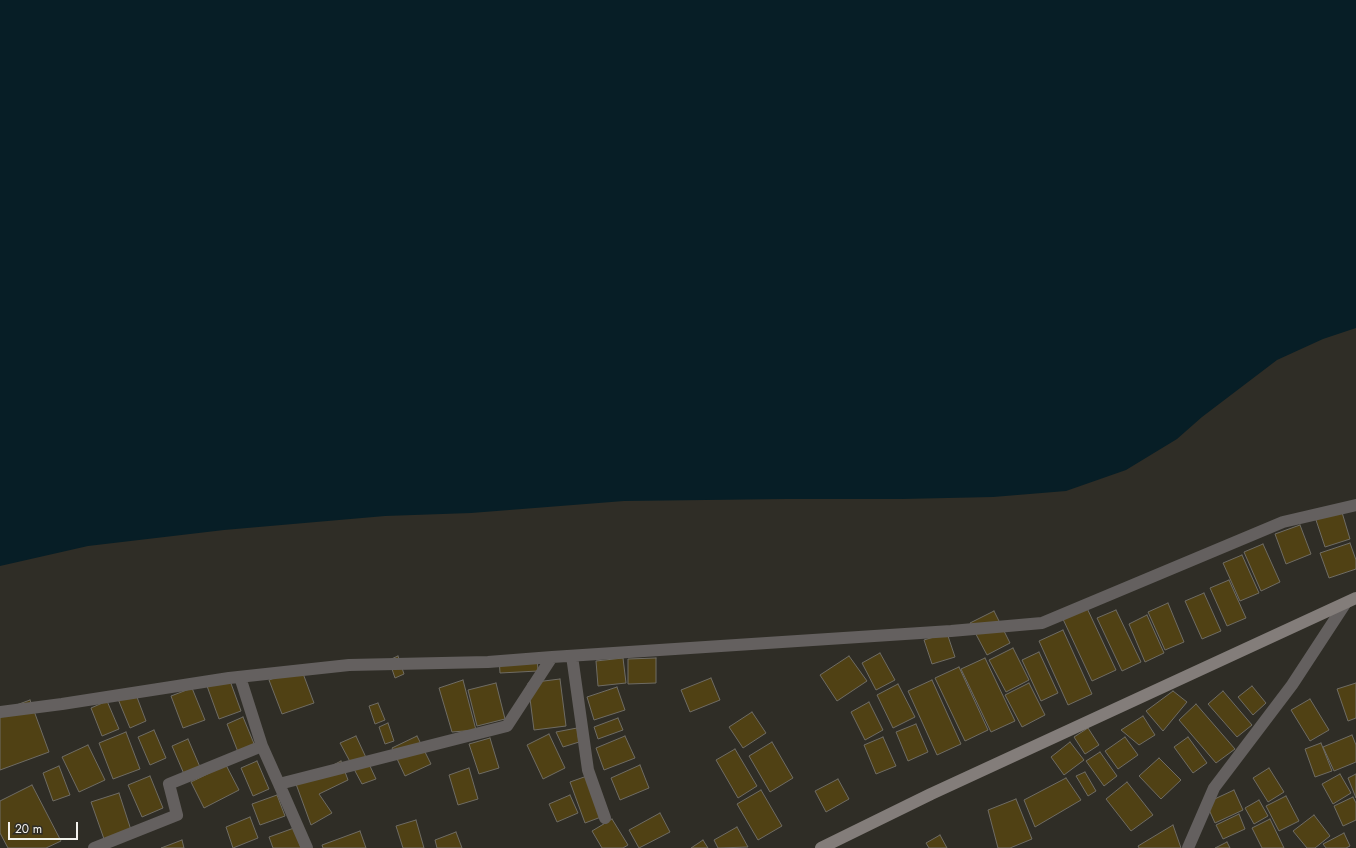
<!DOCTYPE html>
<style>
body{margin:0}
#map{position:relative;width:1356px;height:848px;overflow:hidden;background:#2f2d26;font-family:Jost,sans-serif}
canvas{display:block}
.scale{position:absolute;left:8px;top:822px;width:70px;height:18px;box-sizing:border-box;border:2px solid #f3f2ed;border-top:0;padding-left:5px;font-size:12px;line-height:14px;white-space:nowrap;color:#f3f2ed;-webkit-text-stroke:3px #2f2d26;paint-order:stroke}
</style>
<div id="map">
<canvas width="1356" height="848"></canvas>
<div class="scale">20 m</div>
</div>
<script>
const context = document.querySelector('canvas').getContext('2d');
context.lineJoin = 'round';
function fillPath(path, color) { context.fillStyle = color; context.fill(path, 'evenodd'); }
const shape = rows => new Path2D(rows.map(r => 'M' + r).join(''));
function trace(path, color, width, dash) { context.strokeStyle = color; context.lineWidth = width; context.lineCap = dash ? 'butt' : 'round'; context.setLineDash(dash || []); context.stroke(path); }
fillPath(shape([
 [0,0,1356,0,1356,328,1323,339,1277,360,1202,417,1177,439,1126,470,1066,491,993,497,902,499,786,499,624,501,471,513,385,516,224,530,88,546,0,566]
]), '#071e26');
const building = shape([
 [1341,509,1350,539,1325,547,1315,517,1341,509],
 [1300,525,1311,554,1286,564,1275,534,1300,525],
 [1350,543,1356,560,1356,569,1329,578,1320,553,1350,543],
 [1263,544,1280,582,1261,591,1244,552,1263,544],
 [1242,555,1259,593,1240,601,1223,563,1242,555],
 [1229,580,1246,618,1227,626,1210,588,1229,580],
 [1204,593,1221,631,1202,639,1185,601,1204,593],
 [1168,603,1184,642,1165,650,1148,612,1168,603],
 [1086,606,1116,670,1092,681,1062,617,1086,606],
 [1116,610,1141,662,1122,671,1097,618,1116,610],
 [994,611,1010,643,987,655,970,623,994,611],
 [1147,615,1164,653,1145,662,1129,624,1147,615],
 [1063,630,1092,694,1068,705,1039,641,1063,630],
 [947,633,955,657,932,664,924,640,947,633],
 [1013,648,1029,680,1006,692,989,660,1013,648],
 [1039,652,1058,693,1041,701,1022,660,1039,652],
 [880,653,895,680,876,690,862,663,880,653],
 [537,655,538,671,500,673,499,657,537,655],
 [398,656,404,674,395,678,389,660,398,656],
 [849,656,867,681,837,701,820,675,849,656],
 [623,658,626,683,598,686,596,661,623,658],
 [656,658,656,683,628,684,628,659,656,658],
 [985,658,1015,721,991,732,961,669,985,658],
 [959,667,988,730,965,741,935,678,959,667],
 [301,668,314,703,282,714,269,680,301,668],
 [229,678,241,711,219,719,207,686,229,678],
 [711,678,720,700,690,712,681,690,711,678],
 [560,679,566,726,534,730,528,683,560,679],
 [463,680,476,730,452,732,439,688,463,680],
 [932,680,961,744,937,755,908,691,932,680],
 [496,683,505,719,477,726,468,690,496,683],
 [1029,683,1045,715,1022,727,1005,695,1029,683],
 [1356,683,1356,718,1348,721,1337,689,1356,683],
 [898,684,915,717,893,728,877,695,898,684],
 [1252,686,1266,703,1253,715,1238,697,1252,686],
 [617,687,625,710,594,720,587,697,617,687],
 [192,688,205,720,183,728,171,696,192,688],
 [1173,691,1187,702,1163,731,1146,711,1173,691],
 [1223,691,1252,725,1237,737,1208,704,1223,691],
 [135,692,146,721,130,728,118,699,135,692],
 [1310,699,1329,730,1310,741,1291,710,1310,699],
 [30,700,49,752,0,770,0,711,30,700],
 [107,701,119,729,102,736,91,708,107,701],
 [869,702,883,730,865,740,851,712,869,702],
 [378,703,385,720,375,724,369,706,378,703],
 [1196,704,1235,749,1216,763,1179,720,1196,704],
 [752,712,766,733,743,748,729,727,752,712],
 [1143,716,1155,735,1139,745,1121,730,1143,716],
 [243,717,255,746,238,752,227,724,243,717],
 [618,718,623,730,598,739,594,727,618,718],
 [388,723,394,741,385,744,379,727,388,723],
 [916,724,928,752,908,761,896,732,916,724],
 [577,728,579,742,563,747,556,732,577,728],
 [1088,728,1099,745,1085,754,1074,737,1088,728],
 [154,730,166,758,150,765,138,737,154,730],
 [126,732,140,769,113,779,99,743,126,732],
 [549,734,565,768,543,779,527,745,549,734],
 [1352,735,1356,745,1356,762,1334,771,1323,747,1352,735],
 [356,736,376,779,362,784,340,743,356,736],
 [417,736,431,764,405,776,392,748,417,736],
 [625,736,635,758,604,770,596,748,625,736],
 [883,737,896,766,876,774,864,745,883,737],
 [1125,737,1138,755,1118,769,1105,751,1125,737],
 [1188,737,1207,763,1193,773,1174,747,1188,737],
 [490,738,499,768,479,774,469,744,490,738],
 [188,739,200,767,184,774,172,746,188,739],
 [772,742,793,778,770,792,749,756,772,742],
 [1070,742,1084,760,1064,775,1051,757,1070,742],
 [1321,743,1332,771,1315,777,1305,749,1321,743],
 [88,745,105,780,79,792,62,757,88,745],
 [735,749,757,786,738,798,716,760,735,749],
 [1100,752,1117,776,1104,786,1086,761,1100,752],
 [1159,758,1181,780,1161,799,1139,776,1159,758],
 [257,761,269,789,253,796,241,768,257,761],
 [341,761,348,780,319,794,332,813,311,825,296,784,341,761],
 [226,765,239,790,204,808,191,782,226,765],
 [640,765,649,788,620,800,611,778,640,765],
 [59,766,70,795,53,801,43,773,59,766],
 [469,768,478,799,458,805,449,775,469,768],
 [1269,768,1284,792,1268,802,1253,778,1269,768],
 [1085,772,1096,791,1088,796,1076,776,1085,772],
 [1340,774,1351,793,1333,804,1322,784,1340,774],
 [1356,774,1356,798,1348,778,1356,774],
 [150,776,163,808,142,817,128,785,150,776],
 [587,776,601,817,585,823,570,782,587,776],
 [1066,778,1081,800,1035,827,1024,800,1066,778],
 [838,779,849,799,826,812,815,791,838,779],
 [1127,782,1153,815,1131,831,1106,799,1127,782],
 [32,785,61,841,46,848,8,848,0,833,0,801,32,785],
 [761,790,782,826,758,840,737,804,761,790],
 [1234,790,1243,810,1215,823,1206,803,1234,790],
 [119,793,131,830,104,839,91,802,119,793],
 [277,795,285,816,260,825,252,804,277,795],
 [570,795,578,813,557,822,549,804,570,795],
 [1286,796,1299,821,1279,831,1266,806,1286,796],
 [1353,797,1356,803,1356,820,1343,826,1334,806,1353,797],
 [1016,799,1032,839,1010,848,998,848,988,810,1016,799],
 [1259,800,1268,816,1254,824,1245,808,1259,800],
 [660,813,670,832,639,848,629,830,660,813],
 [1239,814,1245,829,1223,839,1216,825,1239,814],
 [1314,815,1330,836,1315,848,1307,848,1293,831,1314,815],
 [250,817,258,838,233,848,226,827,250,817],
 [612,819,628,845,623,848,602,848,592,831,612,819],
 [1270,819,1284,848,1262,848,1252,828,1270,819],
 [416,820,424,848,403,848,396,826,416,820],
 [1173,825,1181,848,1139,848,1138,846,1173,825],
 [737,827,748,847,718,848,714,840,737,827],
 [294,828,301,848,273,848,269,837,294,828],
 [360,831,366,848,323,848,322,845,360,831],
 [456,832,462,848,437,848,435,840,456,832],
 [1344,833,1350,846,1346,848,1326,848,1323,844,1344,833],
 [940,835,947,848,929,848,926,843,940,835],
 [182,840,184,848,161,848,182,840],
 [703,840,708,848,691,848,703,840],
 [1227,842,1230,848,1215,848,1227,842]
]);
fillPath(building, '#504114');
trace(building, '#6f6c64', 1);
trace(shape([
 [572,656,588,770,605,818],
 [240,677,262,746],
 [0,712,62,704,229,678,349,665,488,662,552,657],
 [94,848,177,815,169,784,262,746,279,784],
 [307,848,279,784,507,726,552,657,951,631,1042,623,1283,522,1356,505],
 [1188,848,1214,788,1292,685,1345,604]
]), '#64605f', 12);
trace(shape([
 [821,848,931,794,1356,598]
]), '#837d7a', 12);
</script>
